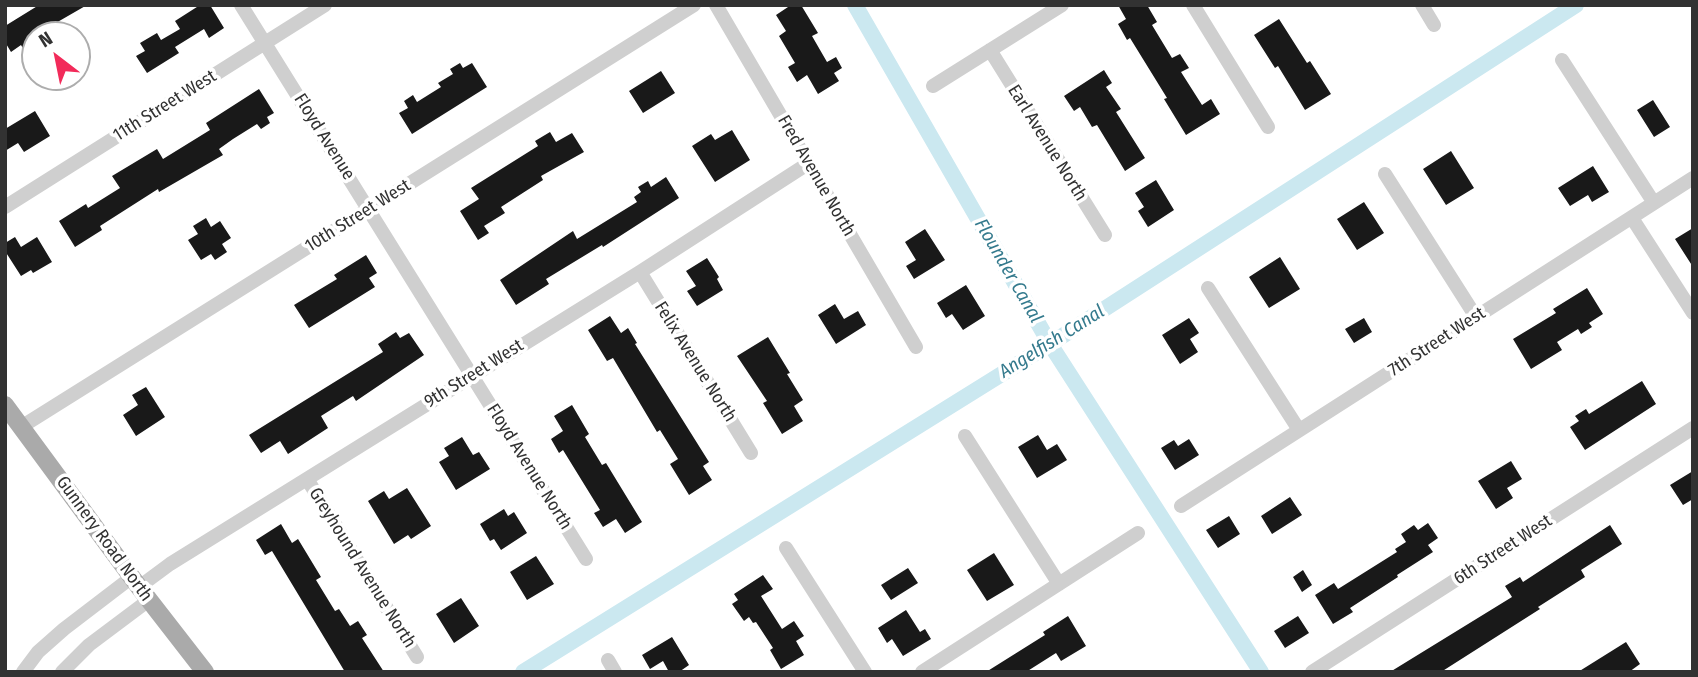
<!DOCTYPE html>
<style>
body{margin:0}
#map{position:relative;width:1698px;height:677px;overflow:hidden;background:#fff;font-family:"Fira Sans Condensed",sans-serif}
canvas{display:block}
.frame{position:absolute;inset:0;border:7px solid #323232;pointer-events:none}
.north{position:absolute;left:21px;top:21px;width:70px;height:70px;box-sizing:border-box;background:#fff;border:2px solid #adadad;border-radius:50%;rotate:328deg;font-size:19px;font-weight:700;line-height:28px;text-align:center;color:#323232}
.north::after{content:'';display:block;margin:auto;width:24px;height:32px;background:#f22b5a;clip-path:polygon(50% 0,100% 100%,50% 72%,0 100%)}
</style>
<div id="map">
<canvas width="1698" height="677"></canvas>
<div class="frame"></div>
<div class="north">N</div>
</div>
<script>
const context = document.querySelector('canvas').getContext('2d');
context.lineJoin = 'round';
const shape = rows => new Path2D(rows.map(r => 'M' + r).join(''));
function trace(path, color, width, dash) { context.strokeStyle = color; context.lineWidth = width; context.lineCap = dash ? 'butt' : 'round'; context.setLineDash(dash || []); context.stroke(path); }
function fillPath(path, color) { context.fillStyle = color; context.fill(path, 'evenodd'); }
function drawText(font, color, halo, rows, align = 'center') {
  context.font = font + ' "Fira Sans Condensed",sans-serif'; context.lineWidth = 7; context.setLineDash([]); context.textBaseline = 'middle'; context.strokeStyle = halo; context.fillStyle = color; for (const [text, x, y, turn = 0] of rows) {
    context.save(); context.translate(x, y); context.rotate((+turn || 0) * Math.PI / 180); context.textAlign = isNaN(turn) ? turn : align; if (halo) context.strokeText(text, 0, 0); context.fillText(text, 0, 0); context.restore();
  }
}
trace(shape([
 [855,5,1050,344,1261,672],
 [523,672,1050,344,1576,5]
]), '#cbe8f0', 16);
fillPath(shape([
 [39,5,87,5,35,35,35,46,25,52,21,45,11,52,5,42,5,26],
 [200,5,210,5,224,28,209,38,204,29,175,47,179,53,147,73,136,56,145,51,140,43,157,33,161,40,180,29,175,21],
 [791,5,801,5,818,33,812,36,827,62,836,57,842,68,834,73,839,81,818,94,807,75,797,82,788,67,795,63,779,36,786,31,776,15],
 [1118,5,1147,5,1157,22,1152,25,1172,58,1180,54,1189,68,1181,72,1202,105,1211,99,1220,114,1186,135,1164,99,1167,98,1130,38,1127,40,1118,24,1126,19],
 [1279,19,1307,63,1310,61,1331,94,1305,110,1278,66,1275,68,1254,35],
 [460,63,463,68,472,63,487,87,412,134,399,113,408,108,404,101,413,95,417,102,441,87,438,83,453,74,450,69],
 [1104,70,1112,83,1106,87,1121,109,1116,112,1145,158,1125,171,1097,125,1092,127,1080,107,1074,111,1064,96],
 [661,71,675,93,643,113,629,91],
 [259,89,274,113,267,117,270,123,261,129,257,124,233,139,219,149,223,155,159,192,158,189,100,226,102,230,75,247,59,221,86,204,88,208,120,188,112,176,157,149,163,159,210,130,206,123],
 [1653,100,1670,127,1654,137,1637,110],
 [35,111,50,136,24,152,18,143,5,151,5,129],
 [732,130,750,160,715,182,692,146,711,134,715,140],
 [550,132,556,142,572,133,584,152,541,176,543,180,501,207,505,213,484,226,489,233,478,240,460,211,479,199,471,188,538,146,535,141],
 [1451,151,1474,188,1446,205,1423,169],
 [1593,166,1609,192,1592,202,1588,195,1570,206,1558,188],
 [666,177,679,198,603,247,602,245,546,279,549,284,516,305,500,280,573,231,577,239,637,202,634,197,641,192,638,187,648,181,651,187],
 [1156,180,1174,210,1148,227,1138,211,1144,207,1135,193],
 [1364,202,1384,233,1357,250,1337,219],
 [206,218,211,227,220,221,231,238,222,244,227,252,215,260,211,254,201,260,188,240,198,234,193,226],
 [1693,228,1693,267,1675,239],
 [925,229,945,260,914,279,906,266,916,260,905,242],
 [15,237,21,247,37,237,52,262,33,273,31,270,21,276,5,251,5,243],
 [366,255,377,273,369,278,375,287,309,328,294,305,337,279,334,275],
 [1280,257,1300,289,1269,308,1249,277],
 [707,258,719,277,717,279,723,290,697,306,687,291,696,286,686,271],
 [966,285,985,316,963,330,952,314,946,318,937,303],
 [1587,288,1603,314,1589,323,1592,327,1581,334,1578,329,1557,342,1562,350,1531,369,1513,339,1556,313,1553,309],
 [835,304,844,319,858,311,866,325,836,344,818,315],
 [610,316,621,333,628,328,637,343,635,344,709,462,703,466,712,480,689,495,670,464,678,459,660,430,657,432,613,358,607,361,588,330],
 [1189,318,1199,333,1190,339,1198,352,1180,364,1162,335],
 [1364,318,1372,332,1354,343,1345,329],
 [396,332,400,338,409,333,424,355,356,401,353,396,321,416,328,428,288,454,280,441,261,453,249,435,383,352,378,344],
 [768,337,790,373,787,374,803,400,794,406,803,421,782,434,763,403,767,401,737,356],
 [1642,381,1656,404,1585,450,1570,427,1579,421,1575,416,1586,409,1589,414],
 [146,387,165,417,136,436,123,415,138,405,132,395],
 [572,405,589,434,585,437,602,465,606,463,642,522,625,533,616,519,603,527,594,513,600,510,563,450,559,453,551,439,563,431,554,416],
 [1038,435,1047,450,1057,444,1067,460,1037,478,1018,447],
 [462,437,473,455,479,452,490,469,456,490,439,462,449,456,444,448],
 [1189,439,1199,455,1175,470,1161,448,1174,440,1178,446],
 [1511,461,1522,479,1507,488,1513,498,1496,509,1478,481],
 [1693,471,1693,499,1683,505,1670,485],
 [407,488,431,526,411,539,408,535,394,544,368,501,384,491,389,499],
 [1290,497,1302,515,1272,534,1261,516],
 [504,509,508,516,514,512,527,533,501,550,494,539,490,541,480,524],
 [1229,516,1240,534,1218,548,1206,530],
 [1428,523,1438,538,1428,545,1433,552,1397,575,1398,577,1350,608,1353,612,1333,624,1315,595,1334,583,1338,589,1397,552,1395,549,1406,542,1401,534,1414,525,1418,530],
 [281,524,292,543,298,539,321,577,316,580,335,611,339,609,350,626,358,621,367,635,362,638,384,672,345,672,272,551,265,555,256,540],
 [1610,525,1622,544,1581,570,1585,577,1538,607,1540,609,1441,672,1390,672,1512,597,1505,586,1520,577,1523,582],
 [994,553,1014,585,987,601,967,570],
 [536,556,554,584,527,600,510,572],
 [908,568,918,583,891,600,881,585],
 [1303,570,1312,585,1302,592,1293,577],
 [763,575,773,589,761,596,782,629,794,621,804,636,796,641,804,655,781,669,770,650,773,648,756,622,753,623,749,617,744,621,732,604,738,600,734,594],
 [461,598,479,626,454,643,436,614],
 [906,610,920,632,925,629,931,639,903,656,892,639,887,643,878,628],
 [1068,616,1086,646,1061,661,1056,653,1026,672,986,672,1045,635,1043,632],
 [1298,616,1309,633,1285,648,1274,631],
 [672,637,689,665,679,672,669,672,663,661,650,669,642,655],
 [1626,642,1640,664,1629,672,1578,672]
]), '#191919');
trace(shape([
 [241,5,586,559],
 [716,5,916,347],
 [1193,5,1268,127],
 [1422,5,1434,25],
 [990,50,1105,235],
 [1562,60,1654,203],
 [933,86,1062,5],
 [1385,174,1476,317],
 [5,207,325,5],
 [1632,218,1693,313],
 [640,272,751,453],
 [1208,288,1299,430],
 [21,427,694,5],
 [965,436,1059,584],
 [307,479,417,657],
 [1181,506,1693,178],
 [786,548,865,672],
 [139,587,170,564,640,272,809,163],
 [608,660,615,672],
 [23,672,38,652,64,629,132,577],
 [62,672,89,645,149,600],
 [922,672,1138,533],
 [1312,672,1693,428]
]), '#cfcfcf', 14);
trace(shape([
 [5,405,139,587,205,672]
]), '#aaa', 18);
drawText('18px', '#323232', '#fff', [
 ["11th Street West",165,106,-32],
 ["Floyd Avenue",324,137,58],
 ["Earl Avenue North",1047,143,58],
 ["Fred Avenue North",816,176,60],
 ["10th Street West",358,216,-32],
 ["7th Street West",1437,342,-33],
 ["Felix Avenue North",695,362,58],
 ["9th Street West",474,374,-32],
 ["Floyd Avenue North",529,467,58],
 ["Gunnery Road North",104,539,54],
 ["6th Street West",1503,550,-33],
 ["Greyhound Avenue North",362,568,58]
]);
drawText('italic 19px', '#347a8d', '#fff', [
 ["Flounder Canal",1008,271,60],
 ["Angelfish Canal",1052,342,-32]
]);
</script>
